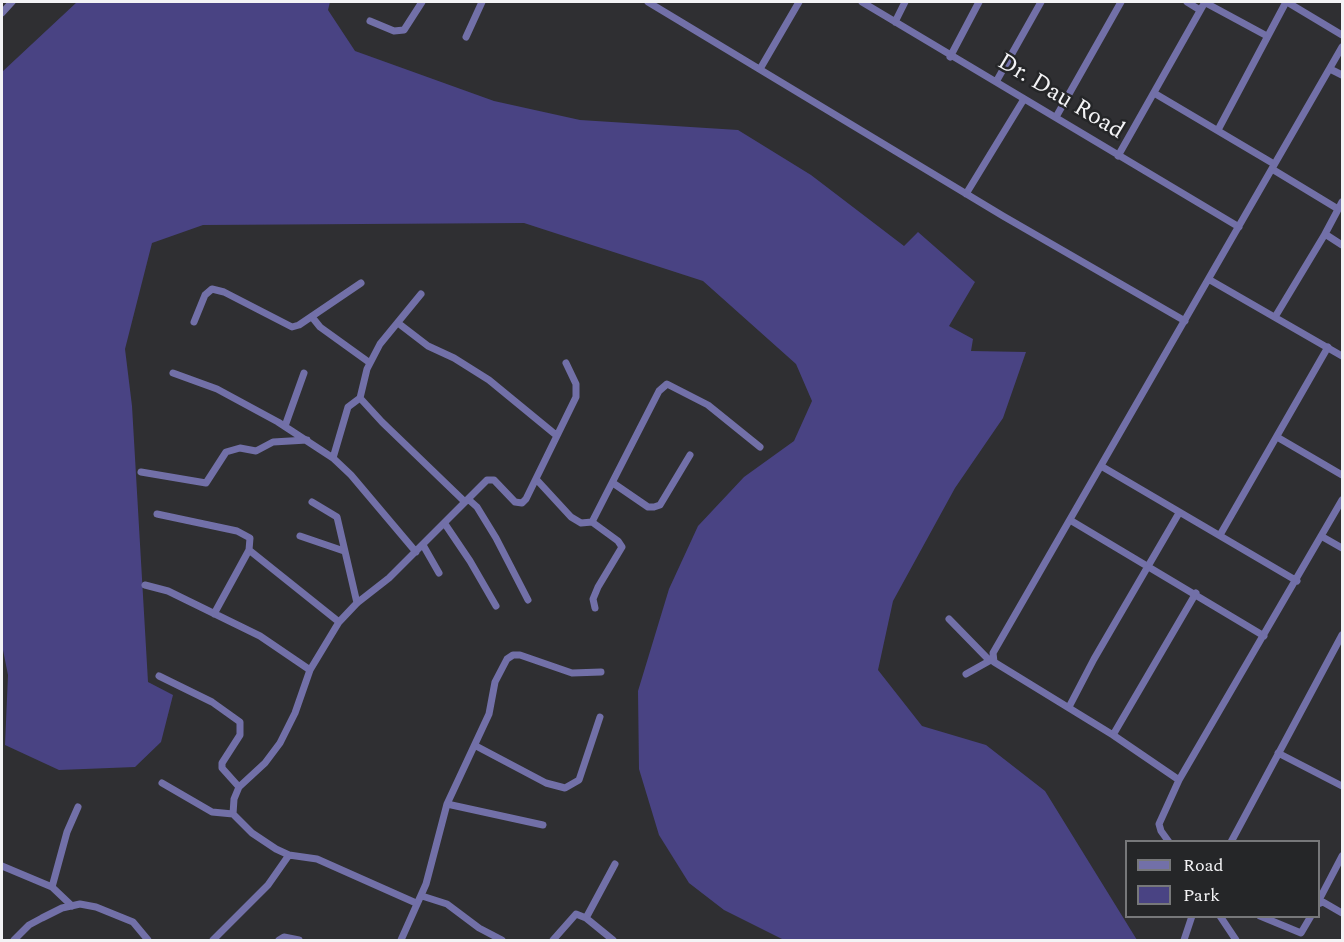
<!DOCTYPE html>
<style>
body{margin:0}
#map{position:relative;width:1344px;height:942px;overflow:hidden;background:#2f2f32;font-family:Spectral,serif}
canvas{display:block}
.frame{position:absolute;inset:0;border:3px solid #f3f3f5;pointer-events:none}
.legend{position:absolute;left:1125px;top:840px;width:195px;height:78px;box-sizing:border-box;background:#252628;border:2px solid #77787a;margin:0;padding:8px 10px;list-style:none;font-size:18px;color:#f3f3f5}
.legend li{display:flex;align-items:center;gap:12px;height:30px}
.legend b{width:30px;border:2px solid #77787a}
</style>
<div id="map">
<canvas width="1344" height="942"></canvas>
<div class="frame"></div>
<ul class="legend">
<li><b style="height:8px;background:#7270a8"></b>Road</li>
<li><b style="height:16px;background:#494383"></b>Park</li>
</ul>
</div>
<script>
const context = document.querySelector('canvas').getContext('2d');
context.lineJoin = 'round';
function fillPath(path, color) { context.fillStyle = color; context.fill(path, 'evenodd'); }
const shape = rows => new Path2D(rows.map(r => 'M' + r).join(''));
function trace(path, color, width, dash) { context.strokeStyle = color; context.lineWidth = width; context.lineCap = dash ? 'butt' : 'round'; context.setLineDash(dash || []); context.stroke(path); }
function drawText(font, color, halo, rows, align = 'center') {
  context.font = font + ' Spectral,serif'; context.lineWidth = 5; context.setLineDash([]); context.textBaseline = 'middle'; context.strokeStyle = halo; context.fillStyle = color; for (const [text, x, y, turn = 0] of rows) {
    context.save(); context.translate(x, y); context.rotate((+turn || 0) * Math.PI / 180); context.textAlign = isNaN(turn) ? turn : align; if (halo) context.strokeText(text, 0, 0); context.fillText(text, 0, 0); context.restore();
  }
}
fillPath(shape([
 [77,2,330,2,328,10,355,51,494,101,580,120,738,130,811,175,904,246,918,232,975,282,949,326,973,339,971,351,1026,352,1003,418,955,488,893,601,878,670,922,726,986,745,1045,791,1137,940,784,940,724,910,689,883,659,835,639,769,638,691,669,589,698,526,744,477,794,441,812,401,796,364,703,281,524,223,203,225,152,243,125,349,132,406,148,682,173,695,161,742,135,767,59,770,5,745,8,675,2,645,2,72]
]), '#494383');
trace(shape([
 [648,2,1003,216,1185,321],
 [862,2,1239,227],
 [1187,2,1200,10],
 [1204,2,1267,36],
 [1287,2,1342,35],
 [2,13,12,2],
 [370,21,394,31,404,30,422,2],
 [895,22,905,2],
 [466,37,482,2],
 [950,57,979,2],
 [760,69,799,2],
 [1330,69,1342,75],
 [996,82,1041,2],
 [1154,93,1274,164],
 [1056,117,1121,2],
 [1219,128,1286,2],
 [1118,156,1205,2],
 [1272,169,1338,209],
 [966,194,1024,99],
 [1342,202,1325,234,1342,245],
 [1210,280,1342,356],
 [421,294,380,344,367,369,360,398,382,422,465,502],
 [312,317,320,327,370,363],
 [1275,317,1325,234],
 [194,322,205,295,212,289,224,292,292,327,299,325,361,283],
 [398,323,428,346,454,358,489,380,556,435],
 [173,373,217,389,278,422,333,458,351,475,416,552],
 [285,426,304,373],
 [1277,437,1342,475],
 [333,458,348,407,360,398],
 [1101,466,1297,581],
 [141,472,206,483,226,452,240,448,256,451,273,442,307,440],
 [536,479,571,517,581,523,592,522,659,391,667,384,708,405,760,447],
 [613,483,648,507,654,507,660,505,690,455],
 [468,499,477,507,496,538,528,600],
 [312,502,337,517,357,603],
 [157,514,237,531,250,538,249,550,214,614],
 [1070,520,1264,636],
 [592,522,618,541,622,547,598,587,593,599,595,608],
 [445,524,470,561,496,606],
 [1220,535,1328,347],
 [300,536,344,551],
 [1321,536,1342,548],
 [423,545,439,573],
 [249,550,339,622],
 [145,585,168,591,260,636,310,670],
 [949,619,989,660],
 [966,674,991,660],
 [159,676,212,702,240,722,240,735,222,763,222,768,239,787],
 [1069,707,1094,659,1179,513],
 [1113,735,1196,593],
 [476,746,546,783,565,788,579,780,600,717],
 [1278,753,1342,786],
 [1179,780,1113,735,994,662,993,653,1342,47],
 [162,783,212,812,233,814],
 [447,804,543,825],
 [1169,842,1161,831,1159,824,1179,780,1342,500],
 [1231,842,1342,635],
 [2,866,52,887,72,906],
 [52,887,67,832,78,807],
 [422,896,447,904,479,928,502,940],
 [1318,902,1342,856],
 [416,903,317,859,289,855,276,849,252,833,233,814,234,799,239,787,265,763,280,743,295,713,310,670,339,622,357,603,389,578,487,480,494,480,515,502,522,503,526,499,576,397,576,384,566,363],
 [1318,904,1323,902,1342,913],
 [1220,916,1236,940],
 [1260,916,1301,933,1311,916],
 [586,918,615,864],
 [14,940,29,925,42,918,62,908,80,904,96,907,133,922,148,940],
 [213,940,268,885,289,855],
 [279,940,284,937,299,940],
 [401,940,426,884,447,804,489,714,495,682,507,659,513,655,520,655,572,673,601,672],
 [553,940,576,914,586,918,613,940],
 [1184,940,1192,916]
]), '#7270a8', 7);
drawText('24px', '#f3f3f5', '#252628', [
 ["Dr. Dau Road",1060,98,31]
]);
</script>
